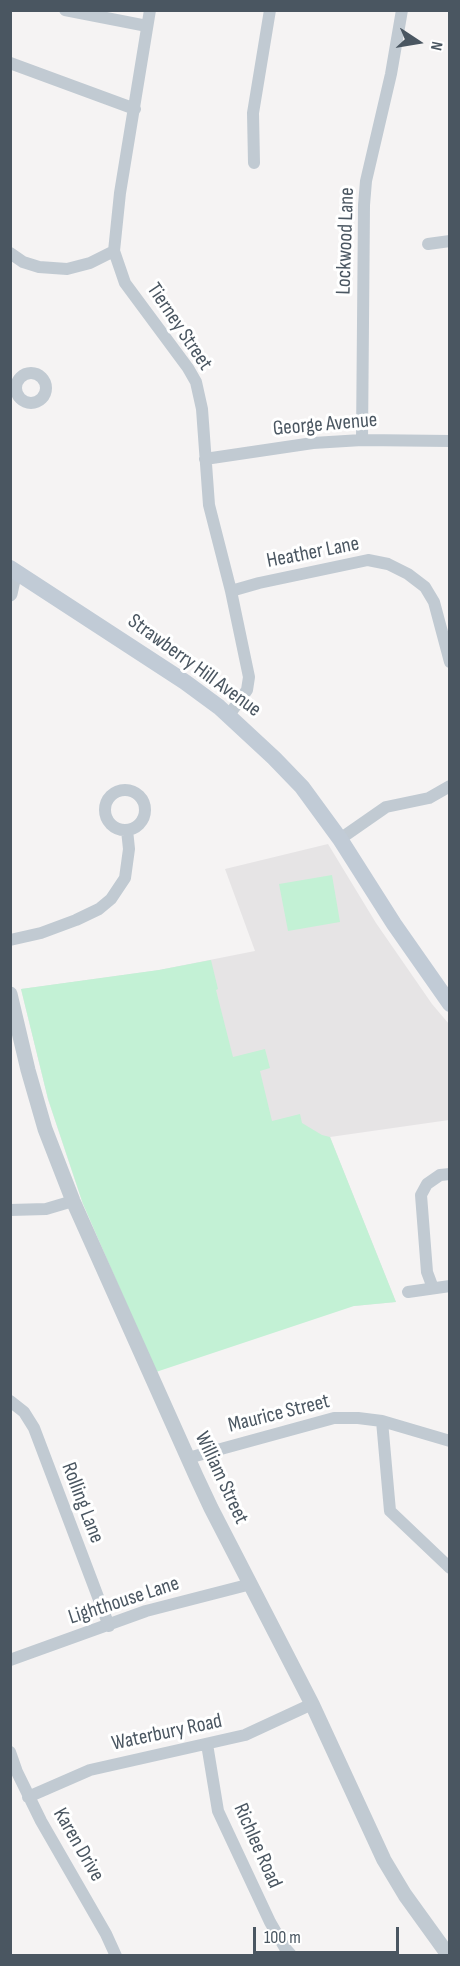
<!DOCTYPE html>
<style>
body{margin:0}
#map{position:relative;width:460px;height:1966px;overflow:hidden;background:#f5f3f3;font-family:"Sofia Sans Condensed",sans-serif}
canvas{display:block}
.frame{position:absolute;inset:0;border:12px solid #4a5661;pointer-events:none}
.north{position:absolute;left:388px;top:12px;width:60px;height:60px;-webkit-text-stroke:4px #fff;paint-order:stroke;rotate:102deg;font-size:16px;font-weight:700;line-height:24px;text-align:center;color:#4a5661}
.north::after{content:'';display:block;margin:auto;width:21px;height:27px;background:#4a5661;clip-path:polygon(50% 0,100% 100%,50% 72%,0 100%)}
.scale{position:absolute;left:253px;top:1927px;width:146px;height:27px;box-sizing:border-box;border:3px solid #4a5661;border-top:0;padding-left:8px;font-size:18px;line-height:21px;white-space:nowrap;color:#4a5661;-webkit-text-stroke:4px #fff;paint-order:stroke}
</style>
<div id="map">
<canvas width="460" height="1966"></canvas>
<div class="frame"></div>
<div class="north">N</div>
<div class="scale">100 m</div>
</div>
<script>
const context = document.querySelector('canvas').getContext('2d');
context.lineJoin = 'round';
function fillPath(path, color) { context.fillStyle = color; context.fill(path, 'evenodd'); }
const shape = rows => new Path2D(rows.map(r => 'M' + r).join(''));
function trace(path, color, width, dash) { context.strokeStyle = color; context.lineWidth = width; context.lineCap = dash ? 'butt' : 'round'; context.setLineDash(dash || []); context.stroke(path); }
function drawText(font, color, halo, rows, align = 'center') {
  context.font = font + ' "Sofia Sans Condensed",sans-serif'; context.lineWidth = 6; context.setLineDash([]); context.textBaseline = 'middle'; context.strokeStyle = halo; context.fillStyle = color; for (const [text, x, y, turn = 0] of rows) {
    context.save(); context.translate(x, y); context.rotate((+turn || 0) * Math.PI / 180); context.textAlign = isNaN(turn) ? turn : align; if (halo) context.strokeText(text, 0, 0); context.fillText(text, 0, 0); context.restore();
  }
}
fillPath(shape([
 [328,844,376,923,432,1004,449,1024,449,1120,330,1137,396,1302,354,1306,83,1204,48,1099,21,989,159,970,255,951,225,869]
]), '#e6e4e5');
fillPath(shape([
 [332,875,340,922,288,931,279,884],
 [211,960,218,989,216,990,233,1057,265,1049,270,1068,260,1071,272,1121,300,1114,302,1123,322,1135,330,1137,396,1302,354,1306,156,1372,83,1204,48,1099,21,989,159,970]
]), '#c3f1d5');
trace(shape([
 [65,10,147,26],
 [150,10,120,193,114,251,125,283,188,368,196,382,202,409,209,505,231,591,249,677,247,690,229,715],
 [10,63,135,109],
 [254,163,253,113,270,10],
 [428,244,450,241],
 [10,253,23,262,39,267,67,269,90,263,114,251],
 '16 388a15 15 0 1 1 30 0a15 15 0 1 1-30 0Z',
 [362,440,364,205,366,181,391,74,402,10],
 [205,459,313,443,362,440,450,441],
 [231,591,259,583,368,560,388,564,408,574,425,587,434,602,450,662],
 '105 810a20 20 0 1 1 40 0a20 20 0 1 1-40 0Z',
 [340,839,386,807,429,798,450,786],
 [10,940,41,933,76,920,99,909,111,899,125,878,129,849,127,830],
 [10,1210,46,1209,73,1201],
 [433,1288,427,1272,421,1195,427,1184,440,1175,450,1174],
 [408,1292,450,1286],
 [10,1401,24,1412,34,1428,109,1626],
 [382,1421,390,1511,450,1568],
 [188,1458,334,1418,358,1418,382,1421,450,1441],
 [10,1660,146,1611,251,1584],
 [207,1744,218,1811,270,1922,285,1948,292,1956],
 [10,1752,17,1772,41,1821,106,1934,116,1956],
 [28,1797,90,1770,245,1735,312,1704]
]), '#c1cad2', 12);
trace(shape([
 [10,594,15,571],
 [10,994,28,1070,45,1129,73,1201,196,1476,211,1508,312,1704,384,1860,405,1895,449,1956]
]), '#c1cad2', 15);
trace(shape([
 [10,568,185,682,219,707,274,758,302,787,340,839,394,924,450,1004]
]), '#c1cbd6', 16);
drawText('21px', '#4a5661', '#fff', [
 ["Lockwood Lane",346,241,-88],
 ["Tierney Street",179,327,56],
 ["George Avenue",325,425,-5],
 ["Heather Lane",313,553,-11],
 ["Strawberry Hill Avenue",194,666,36],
 ["Maurice Street",279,1414,-14],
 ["William Street",221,1478,65],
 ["Rolling Lane",82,1503,69],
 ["Lighthouse Lane",124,1601,-18],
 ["Waterbury Road",167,1733,-12],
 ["Karen Drive",78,1845,60],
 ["Richlee Road",257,1846,66]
]);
</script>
